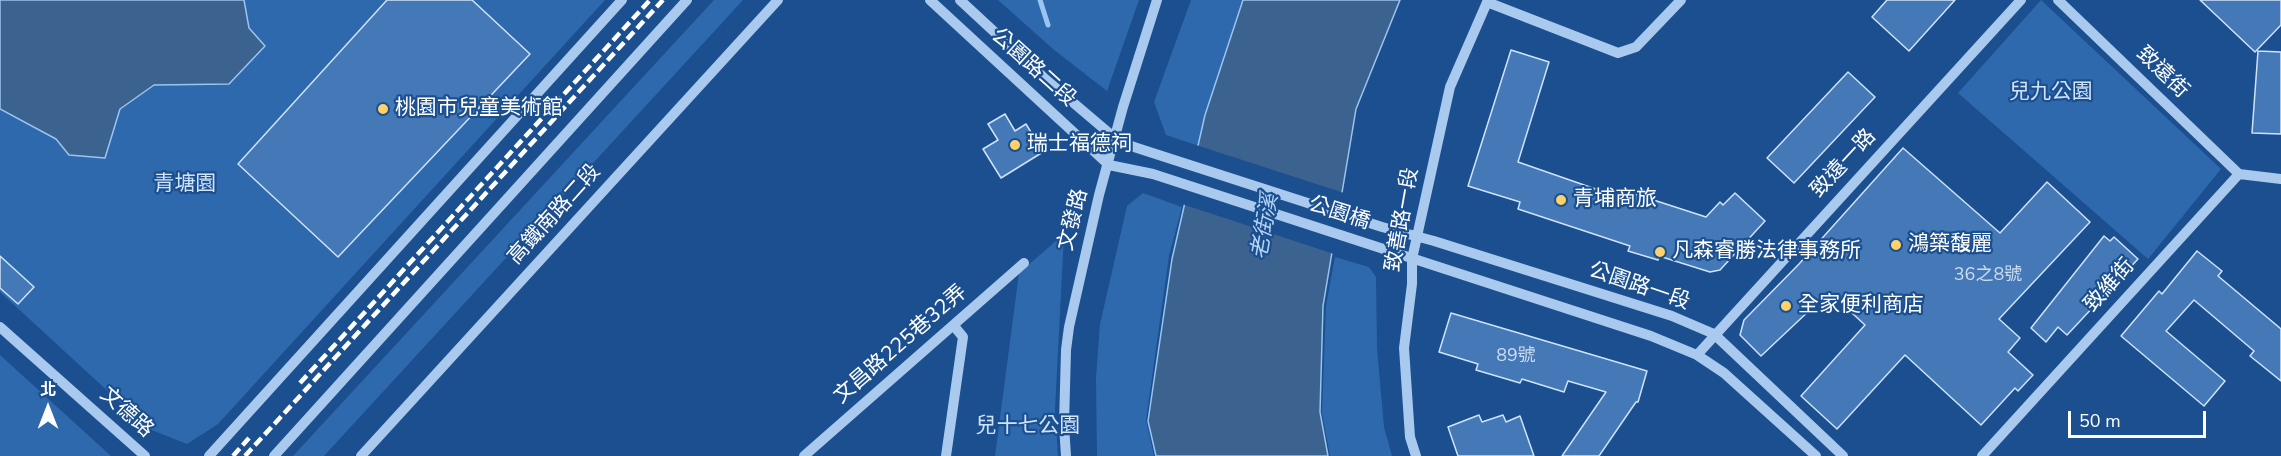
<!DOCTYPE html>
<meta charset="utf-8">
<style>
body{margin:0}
#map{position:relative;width:2281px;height:456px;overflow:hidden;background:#1b4f8f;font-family:"Nunito Sans","Noto Sans TC",sans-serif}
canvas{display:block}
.north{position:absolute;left:18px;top:378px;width:60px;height:60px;-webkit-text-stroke:4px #1b4f8f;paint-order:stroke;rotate:0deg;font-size:16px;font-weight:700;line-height:24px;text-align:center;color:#fff}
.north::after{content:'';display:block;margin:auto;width:21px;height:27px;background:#fff;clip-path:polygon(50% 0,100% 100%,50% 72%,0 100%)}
.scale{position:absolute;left:2068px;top:411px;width:138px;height:27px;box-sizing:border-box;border:3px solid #fff;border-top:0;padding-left:8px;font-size:18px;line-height:21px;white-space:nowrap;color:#fff;-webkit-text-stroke:4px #1b4f8f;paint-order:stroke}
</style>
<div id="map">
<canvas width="2281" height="456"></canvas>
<div class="north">北</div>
<div class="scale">50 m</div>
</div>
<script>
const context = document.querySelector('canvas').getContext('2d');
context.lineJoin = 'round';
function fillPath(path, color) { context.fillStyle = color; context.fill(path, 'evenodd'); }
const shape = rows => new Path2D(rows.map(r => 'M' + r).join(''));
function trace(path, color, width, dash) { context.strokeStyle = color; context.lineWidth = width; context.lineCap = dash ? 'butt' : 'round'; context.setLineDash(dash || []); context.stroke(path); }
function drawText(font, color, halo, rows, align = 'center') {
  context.font = font + ' "Nunito Sans","Noto Sans TC",sans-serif'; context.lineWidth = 4.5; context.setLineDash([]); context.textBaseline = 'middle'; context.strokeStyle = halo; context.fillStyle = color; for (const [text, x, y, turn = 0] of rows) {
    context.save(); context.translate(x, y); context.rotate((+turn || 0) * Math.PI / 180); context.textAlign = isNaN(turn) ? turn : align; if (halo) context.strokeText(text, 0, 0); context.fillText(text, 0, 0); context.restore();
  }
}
fillPath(shape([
 [0,0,605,0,218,424,187,444,149,429,0,292],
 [714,0,743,0,324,456,293,456],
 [998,0,1139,0,1107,91,1053,49],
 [1191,0,1245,0,1202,147,1166,135,1154,102],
 [2041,0,2221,169,2148,259,1958,93],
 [1143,193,1182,207,1169,256,1146,420,1154,456,1097,456,1096,378,1100,324,1127,206],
 [1064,234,1055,410,1058,456,995,456,1019,273],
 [1335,257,1369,267,1376,277,1377,348,1384,427,1392,456,1330,456,1322,413,1326,306],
 [0,355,111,456,0,456]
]), '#2e69ad');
const water = shape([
 [0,0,244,0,249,28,265,46,229,84,154,85,120,109,105,158,69,155,56,139,0,109,0,0],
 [1243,0,1400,0,1356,109,1323,306,1320,412,1328,456,1156,456,1148,421,1172,259,1205,115,1243,0]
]);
fillPath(water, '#3c6290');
trace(water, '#9cc4f0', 1.5);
fillPath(shape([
 [1196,145,1344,193,1334,254,1182,204]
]), '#1b4f8f');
trace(shape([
 [1040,0,1048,25]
]), '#9cc4f0', 5);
const building = shape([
 [387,0,472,0,530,54,338,257,238,164,387,0],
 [1887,0,1955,0,1909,51,1872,17,1887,0],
 [2200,0,2281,0,2281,25,2255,52,2200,0],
 [1511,50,1549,62,1518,162,1610,194,1631,198,1632,193,1706,217,1720,202,1723,205,1735,193,1765,221,1720,270,1710,272,1659,256,1658,260,1628,251,1630,246,1518,209,1520,202,1468,186,1511,50],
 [2258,51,2281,52,2281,134,2252,133,2258,51],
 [1848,72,1875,97,1794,183,1767,158,1848,72],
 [1005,114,1015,131,1026,124,1043,152,1001,178,983,149,998,140,988,124,1005,114],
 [1903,148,2000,233,2047,182,2090,222,1999,319,2020,338,2008,352,2033,375,2018,391,2015,388,1981,425,1905,355,1837,429,1801,396,1865,325,1829,292,1761,356,1740,335,1744,320,1799,264,1903,148],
 [2104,236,2110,241,2114,237,2138,259,2067,335,2058,327,2046,342,2031,328,2104,236],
 [2197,251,2222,271,2218,276,2281,329,2281,381,2250,356,2254,351,2194,300,2166,331,2225,381,2204,406,2121,336,2159,291,2162,294,2197,251],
 [0,256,34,287,18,304,0,288,0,256],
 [1451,313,1647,371,1638,402,1636,402,1599,456,1562,456,1606,392,1568,381,1564,392,1522,379,1520,383,1476,370,1478,364,1439,352,1451,313],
 [1479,415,1482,422,1503,415,1506,422,1520,416,1534,456,1458,456,1448,427,1479,415]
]);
fillPath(building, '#4478b7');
trace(building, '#cfe3fa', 1.5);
trace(shape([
 [930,0,1109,165],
 [960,0,1043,77,1116,139,1134,147,1382,227,1434,241,1672,316,1714,334,1843,456],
 [2058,0,2239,174],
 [1487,2,1618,53,1636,47,1681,0],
 [1109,165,1153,174,1651,336,1697,355,1724,373,1816,456],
 [0,327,145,456],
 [1697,355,2021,0],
 [209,456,622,0],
 [274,456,687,0],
 [361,456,778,0],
 [804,456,1024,263],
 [946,456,963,337,954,326],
 [1066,456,1064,425,1066,350,1069,327,1099,195,1123,107,1157,0],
 [1416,456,1410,437,1404,348,1412,284,1412,259,1450,87,1488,0],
 [1982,456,2239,174,2281,179]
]), '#a9c9ee', 10);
trace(shape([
 [300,383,650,0],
 [233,456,249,438],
 [245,456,663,0]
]), '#fff', 4.5, [10, 4.5]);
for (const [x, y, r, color] of [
 [383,109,6,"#ffd166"],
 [1015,145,6,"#ffd166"],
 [1561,200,6,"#ffd166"],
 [1896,245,6,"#ffd166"],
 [1660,252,6,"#ffd166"],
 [1786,306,6,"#ffd166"]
]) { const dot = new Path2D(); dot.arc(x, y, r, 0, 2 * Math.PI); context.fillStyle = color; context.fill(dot); trace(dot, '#1b4f8f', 2); }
drawText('18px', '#d0dded', null, [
 ["36之8號",1988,276],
 ["89號",1516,357]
]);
drawText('21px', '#fff', '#1b4f8f', [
 ["公園路二段",1033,68,42],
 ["致遠街",2162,73,44],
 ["致遠一路",1844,164,-47],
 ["公園橋",1339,214,18],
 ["高鐵南路二段",555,215,-48],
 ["文發路",1074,220,-76],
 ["致善路一段",1403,220,-80],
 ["致維街",2110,286,-48],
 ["公園路一段",1639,287,19],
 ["文昌路225巷32弄",901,345,-41],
 ["文德路",126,413,42]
]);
drawText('21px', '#cfe3fa', '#1b4f8f', [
 ["兒九公園",2051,93],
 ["青塘園",185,185],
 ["兒十七公園",1028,427]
]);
drawText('21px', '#fff', '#1b4f8f', [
 ["桃園市兒童美術館",395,109],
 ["瑞士福德祠",1027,145],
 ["青埔商旅",1573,200],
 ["鴻築馥麗",1908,245],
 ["凡森睿勝法律事務所",1672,252],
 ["全家便利商店",1798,306]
], 'left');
drawText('italic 22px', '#b5d3f5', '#1b4f8f', [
 ["老街溪",1266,227,-80]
]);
</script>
